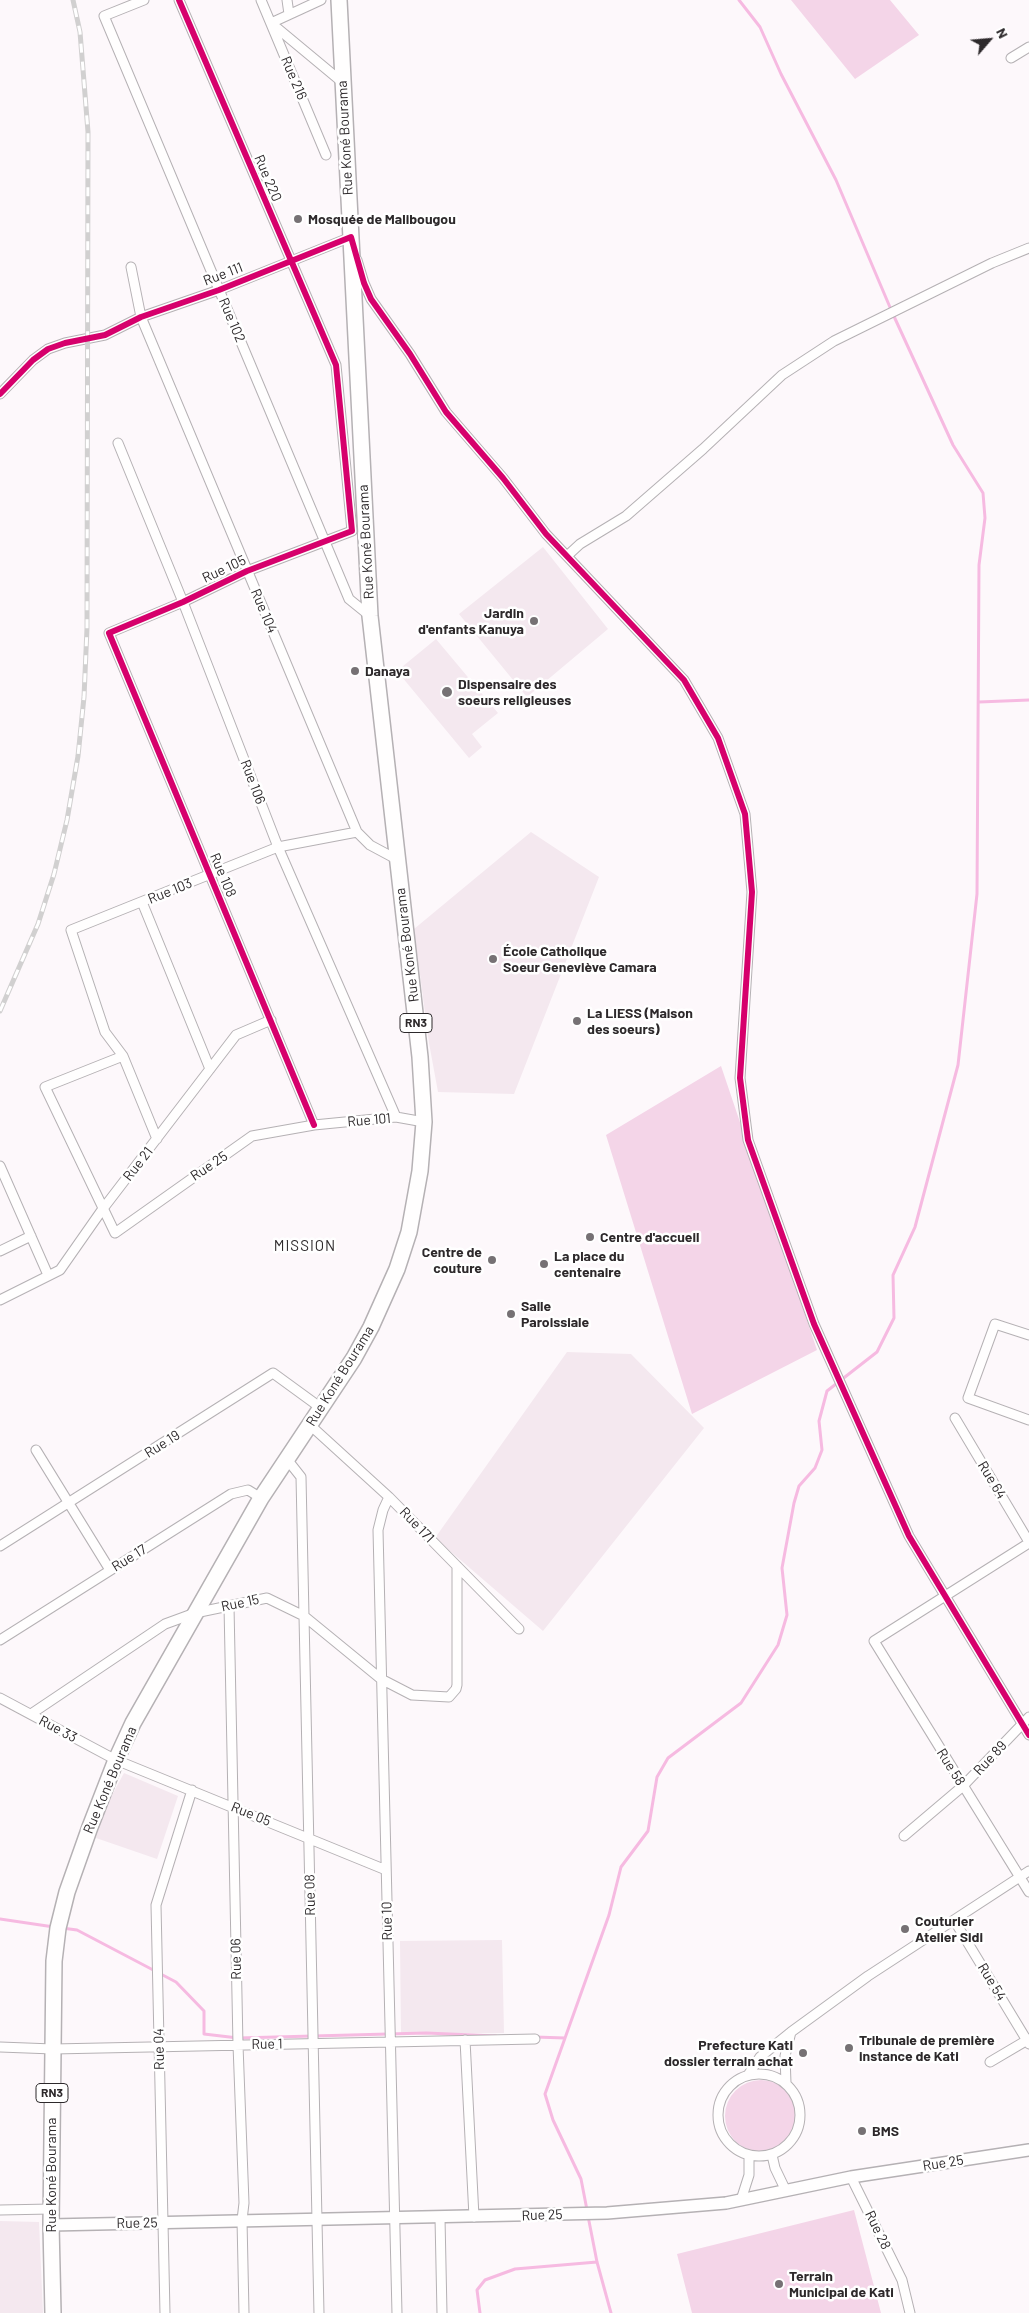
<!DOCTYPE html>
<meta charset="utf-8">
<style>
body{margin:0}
#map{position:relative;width:1029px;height:2313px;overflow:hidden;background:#fdf8fb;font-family:Barlow,sans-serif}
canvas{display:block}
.north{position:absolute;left:964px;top:15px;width:50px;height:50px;-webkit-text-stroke:4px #fff;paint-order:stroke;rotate:63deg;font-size:14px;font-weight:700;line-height:20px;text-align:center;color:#2d292b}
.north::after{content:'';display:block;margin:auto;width:18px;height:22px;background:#2d292b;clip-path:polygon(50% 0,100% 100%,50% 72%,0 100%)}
</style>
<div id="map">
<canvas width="1029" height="2313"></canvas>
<div class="north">N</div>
</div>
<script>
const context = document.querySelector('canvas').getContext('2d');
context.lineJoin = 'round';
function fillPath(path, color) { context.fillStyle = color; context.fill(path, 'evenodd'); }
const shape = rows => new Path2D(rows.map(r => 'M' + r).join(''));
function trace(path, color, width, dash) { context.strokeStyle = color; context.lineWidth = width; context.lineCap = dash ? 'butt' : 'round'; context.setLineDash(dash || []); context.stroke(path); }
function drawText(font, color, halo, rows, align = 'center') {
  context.font = font + ' Barlow,sans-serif'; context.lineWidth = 5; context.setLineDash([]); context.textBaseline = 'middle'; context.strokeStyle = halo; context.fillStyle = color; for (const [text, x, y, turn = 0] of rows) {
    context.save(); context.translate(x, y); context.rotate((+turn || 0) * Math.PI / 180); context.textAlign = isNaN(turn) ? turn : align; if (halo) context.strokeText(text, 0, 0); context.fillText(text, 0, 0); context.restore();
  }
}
fillPath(shape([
 [543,547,608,629,527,697,459,614],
 [436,639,498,713,472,734,482,747,469,758,397,671],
 [531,832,599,877,514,1094,438,1092,429,1043,414,929],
 [567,1352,631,1354,704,1428,543,1631,435,1538],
 [124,1773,178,1796,157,1859,96,1838,105,1808],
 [502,1940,504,2033,401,2034,400,1941],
 [0,2221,39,2222,43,2313,0,2313]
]), '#f4e8ef');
fillPath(shape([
 [791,0,890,0,919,35,855,79],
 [721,1066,817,1350,692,1414,606,1135],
 '725 2116a36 36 0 1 1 72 0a36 36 0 1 1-72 0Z',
 [854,2210,881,2313,692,2313,677,2254]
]), '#f4d5e8');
trace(shape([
 [979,702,1029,700],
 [0,1919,54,1927],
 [62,1928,77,1930,176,1982,204,2011,204,2034,238,2038,426,2033,496,2036],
 [535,2037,565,2038],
 [587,2210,581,2179,553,2120,545,2094,609,1915,621,1867,648,1831,657,1777,668,1758,741,1703,778,1645,787,1615,782,1568,794,1503,799,1486,815,1468,822,1450,819,1421,827,1391,877,1352,894,1318,893,1275,915,1227,958,1065,977,894,979,565,985,518,983,493,953,445,892,312,836,180,781,74,760,27,739,0],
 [588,2216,597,2262,611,2313],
 [480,2313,477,2290,485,2280,515,2269,597,2262]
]), '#f6bae1', 3);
const minor = shape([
 [144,0,104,16,349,599,370,616],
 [179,0,336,365,352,531,247,571,183,602,109,633,314,1125],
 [261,0,326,155],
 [287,0,289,14],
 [321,0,271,23,342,82],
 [1011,58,1029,47],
 [357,260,364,283,371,299,410,354,446,412,503,478,546,534,684,680,718,738,745,814,752,892,740,1078,748,1140,814,1324,909,1536,1029,1735],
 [131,267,141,317,357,832,370,845,398,860],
 [0,394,33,360,48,349,65,343,105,335,141,317,219,290,351,237,352,240],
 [118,443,183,602,278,847,396,1117],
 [567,556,580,544,626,516,703,449,782,375,834,341,992,263,1029,248],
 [142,902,210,1069],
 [123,1056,45,1087,115,1233,252,1136,314,1125,396,1117,424,1122],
 [157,1139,123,1056,105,1032,71,930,278,847,357,832],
 [0,1166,48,1275],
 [0,1251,31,1236],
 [0,1300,60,1270,102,1210,236,1035,271,1020],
 [1029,1335,995,1324,968,1398,1029,1420],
 [955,1418,1029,1542],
 [310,1425,389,1497,519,1629],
 [36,1450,110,1570],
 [286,1458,301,1477,319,2313],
 [389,1497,383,1510,378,1530,397,2313],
 [1029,1543,874,1641,1029,1892],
 [0,1546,273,1373,321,1408],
 [229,1606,238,2045,244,2203,242,2220,244,2313],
 [0,1640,231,1494,248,1490,261,1498],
 [0,1698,116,1760,386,1870],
 [31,1714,165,1624,195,1613,267,1598,304,1616,381,1679,412,1695,449,1697,456,1689,457,1685,457,1566],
 [904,1836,963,1786,1029,1717],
 [954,1920,1029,2044],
 [791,2032,868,1976,1029,1871],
 [465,2040,474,2217],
 [0,2047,53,2049,535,2039],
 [990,2062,1029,2039],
 '718 2115a41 41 0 1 1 82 0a41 41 0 1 1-82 0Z',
 [748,2075,760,2057,791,2032,785,2056,786,2083],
 [772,2155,775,2168,786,2191],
 [851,2177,902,2280,910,2313],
 [741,2200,749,2175,749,2156],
 [0,2210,51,2209],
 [440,2218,442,2313],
 [165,2313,156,1905,192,1790]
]);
const tertiary = shape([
 [51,2225,607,2213,726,2203,851,2177,1029,2150]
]);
const trunk = shape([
 [53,2313,51,2225,54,1961,58,1928,67,1892,90,1827,116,1760,133,1723,261,1498,354,1358,371,1327,397,1269,409,1232,420,1171,424,1122,420,1057,370,616,339,0]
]);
trace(minor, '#b5b1b4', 11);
trace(tertiary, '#b5b1b4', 14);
trace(trunk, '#b5b1b4', 18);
trace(minor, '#fffefe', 9);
trace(tertiary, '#fffefe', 11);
trace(trunk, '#fffefe', 15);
const rail = shape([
 [0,1011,38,924,54,874,67,820,78,756,84,697,87,628,88,132,80,32,73,0]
]);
trace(rail, '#d1d0d0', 5);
trace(rail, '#fff', 3, [9]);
trace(shape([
 [179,0,336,365,352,531,247,571,183,602,109,633,314,1125],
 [0,394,33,360,48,349,65,343,105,335,141,317,219,290,351,237,364,283,371,299,410,354,446,412,503,478,546,534,684,680,718,738,745,814,752,892,740,1078,748,1140,814,1324,909,1536,1029,1735]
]), '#d6006c', 6);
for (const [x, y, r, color] of [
 [298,219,5,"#767174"],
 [534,621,5,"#767174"],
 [355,671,5,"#767174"],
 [447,692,6,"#767174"],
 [493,959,5,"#767174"],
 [577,1021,5,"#767174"],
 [590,1237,5,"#767174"],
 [492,1260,5,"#767174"],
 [544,1264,5,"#767174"],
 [511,1314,5,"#767174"],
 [905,1929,5,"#767174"],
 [849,2048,5,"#767174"],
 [803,2053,5,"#767174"],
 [862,2131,5,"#767174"],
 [779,2284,5,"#767174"]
]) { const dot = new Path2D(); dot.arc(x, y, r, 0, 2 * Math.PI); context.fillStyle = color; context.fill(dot); trace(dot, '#fff', 2); }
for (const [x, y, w] of [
 [416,1023,32],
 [52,2093,32]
]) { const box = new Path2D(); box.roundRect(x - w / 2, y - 9.5, w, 19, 4); context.fillStyle = '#fff'; context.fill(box); trace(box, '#2d292b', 1); }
drawText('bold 12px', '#2d292b', null, [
 ["RN3",416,1023],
 ["RN3",52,2093]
]);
drawText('14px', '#2d292b', '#fff', [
 ["Rue 216",294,78,67],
 ["Rue Koné Bourama",345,138,-93],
 ["Rue 220",268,178,67],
 ["Rue 111",223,274,-21],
 ["Rue 102",232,320,67],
 ["Rue Koné Bourama",366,542,-93],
 ["Rue 105",224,569,-25],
 ["Rue 104",264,611,67],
 ["Rue 106",253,782,69],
 ["Rue 108",223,875,67],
 ["Rue 103",170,891,-22],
 ["Rue Koné Bourama",407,945,-97],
 ["Rue 101",369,1120,-5],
 ["Rue 21",138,1164,-52],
 ["Rue 25",209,1166,-34],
 ["Rue Koné Bourama",340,1376,-58],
 ["Rue 19",162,1444,-32],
 ["Rue 64",992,1480,59],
 ["Rue 171",417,1525,46],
 ["Rue 17",129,1558,-32],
 ["Rue 15",240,1603,-12],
 ["Rue 33",58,1729,28],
 ["Rue 89",990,1758,-47],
 ["Rue 58",951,1767,58],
 ["Rue Koné Bourama",110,1780,-67],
 ["Rue 05",251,1814,22],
 ["Rue 08",310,1895,-91],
 ["Rue 10",387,1921,-91],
 ["Rue 06",236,1959,-91],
 ["Rue 54",992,1982,59],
 ["Rue 1",267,2044,-1],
 ["Rue 04",159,2049,-91],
 ["Rue 25",943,2163,-9],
 ["Rue Koné Bourama",51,2175,-90],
 ["Rue 25",542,2215,-2],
 ["Rue 25",137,2223,-1],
 ["Rue 28",878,2230,64]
]);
drawText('bold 14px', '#2d292b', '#fff', [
 ["Mosquée de Malibougou",308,219],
 ["Jardin",524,613,"right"],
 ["d'enfants Kanuya",524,629,"right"],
 ["Danaya",365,671],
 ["Dispensaire des",458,684],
 ["soeurs religieuses",458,700],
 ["École Catholique",503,951],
 ["Soeur Geneviève Camara",503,967],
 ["La LIESS (Maison",587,1013],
 ["des soeurs)",587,1029],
 ["Centre d'accueil",600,1237],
 ["Centre de",482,1252,"right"],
 ["couture",482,1268,"right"],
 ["La place du",554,1256],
 ["centenaire",554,1272],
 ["Salle",521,1306],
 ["Paroissiale",521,1322],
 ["Couturier",915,1921],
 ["Atelier Sidi",915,1937],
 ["Tribunale de première",859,2040],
 ["instance de Kati",859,2056],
 ["Prefecture Kati",793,2045,"right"],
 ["dossier terrain achat",793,2061,"right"],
 ["BMS",872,2131],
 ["Terrain",789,2276],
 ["Municipal de Kati",789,2292]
], 'left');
context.letterSpacing = '1px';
drawText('15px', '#2d292b', '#fff', [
 ["MISSION",305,1246]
]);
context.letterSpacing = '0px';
</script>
